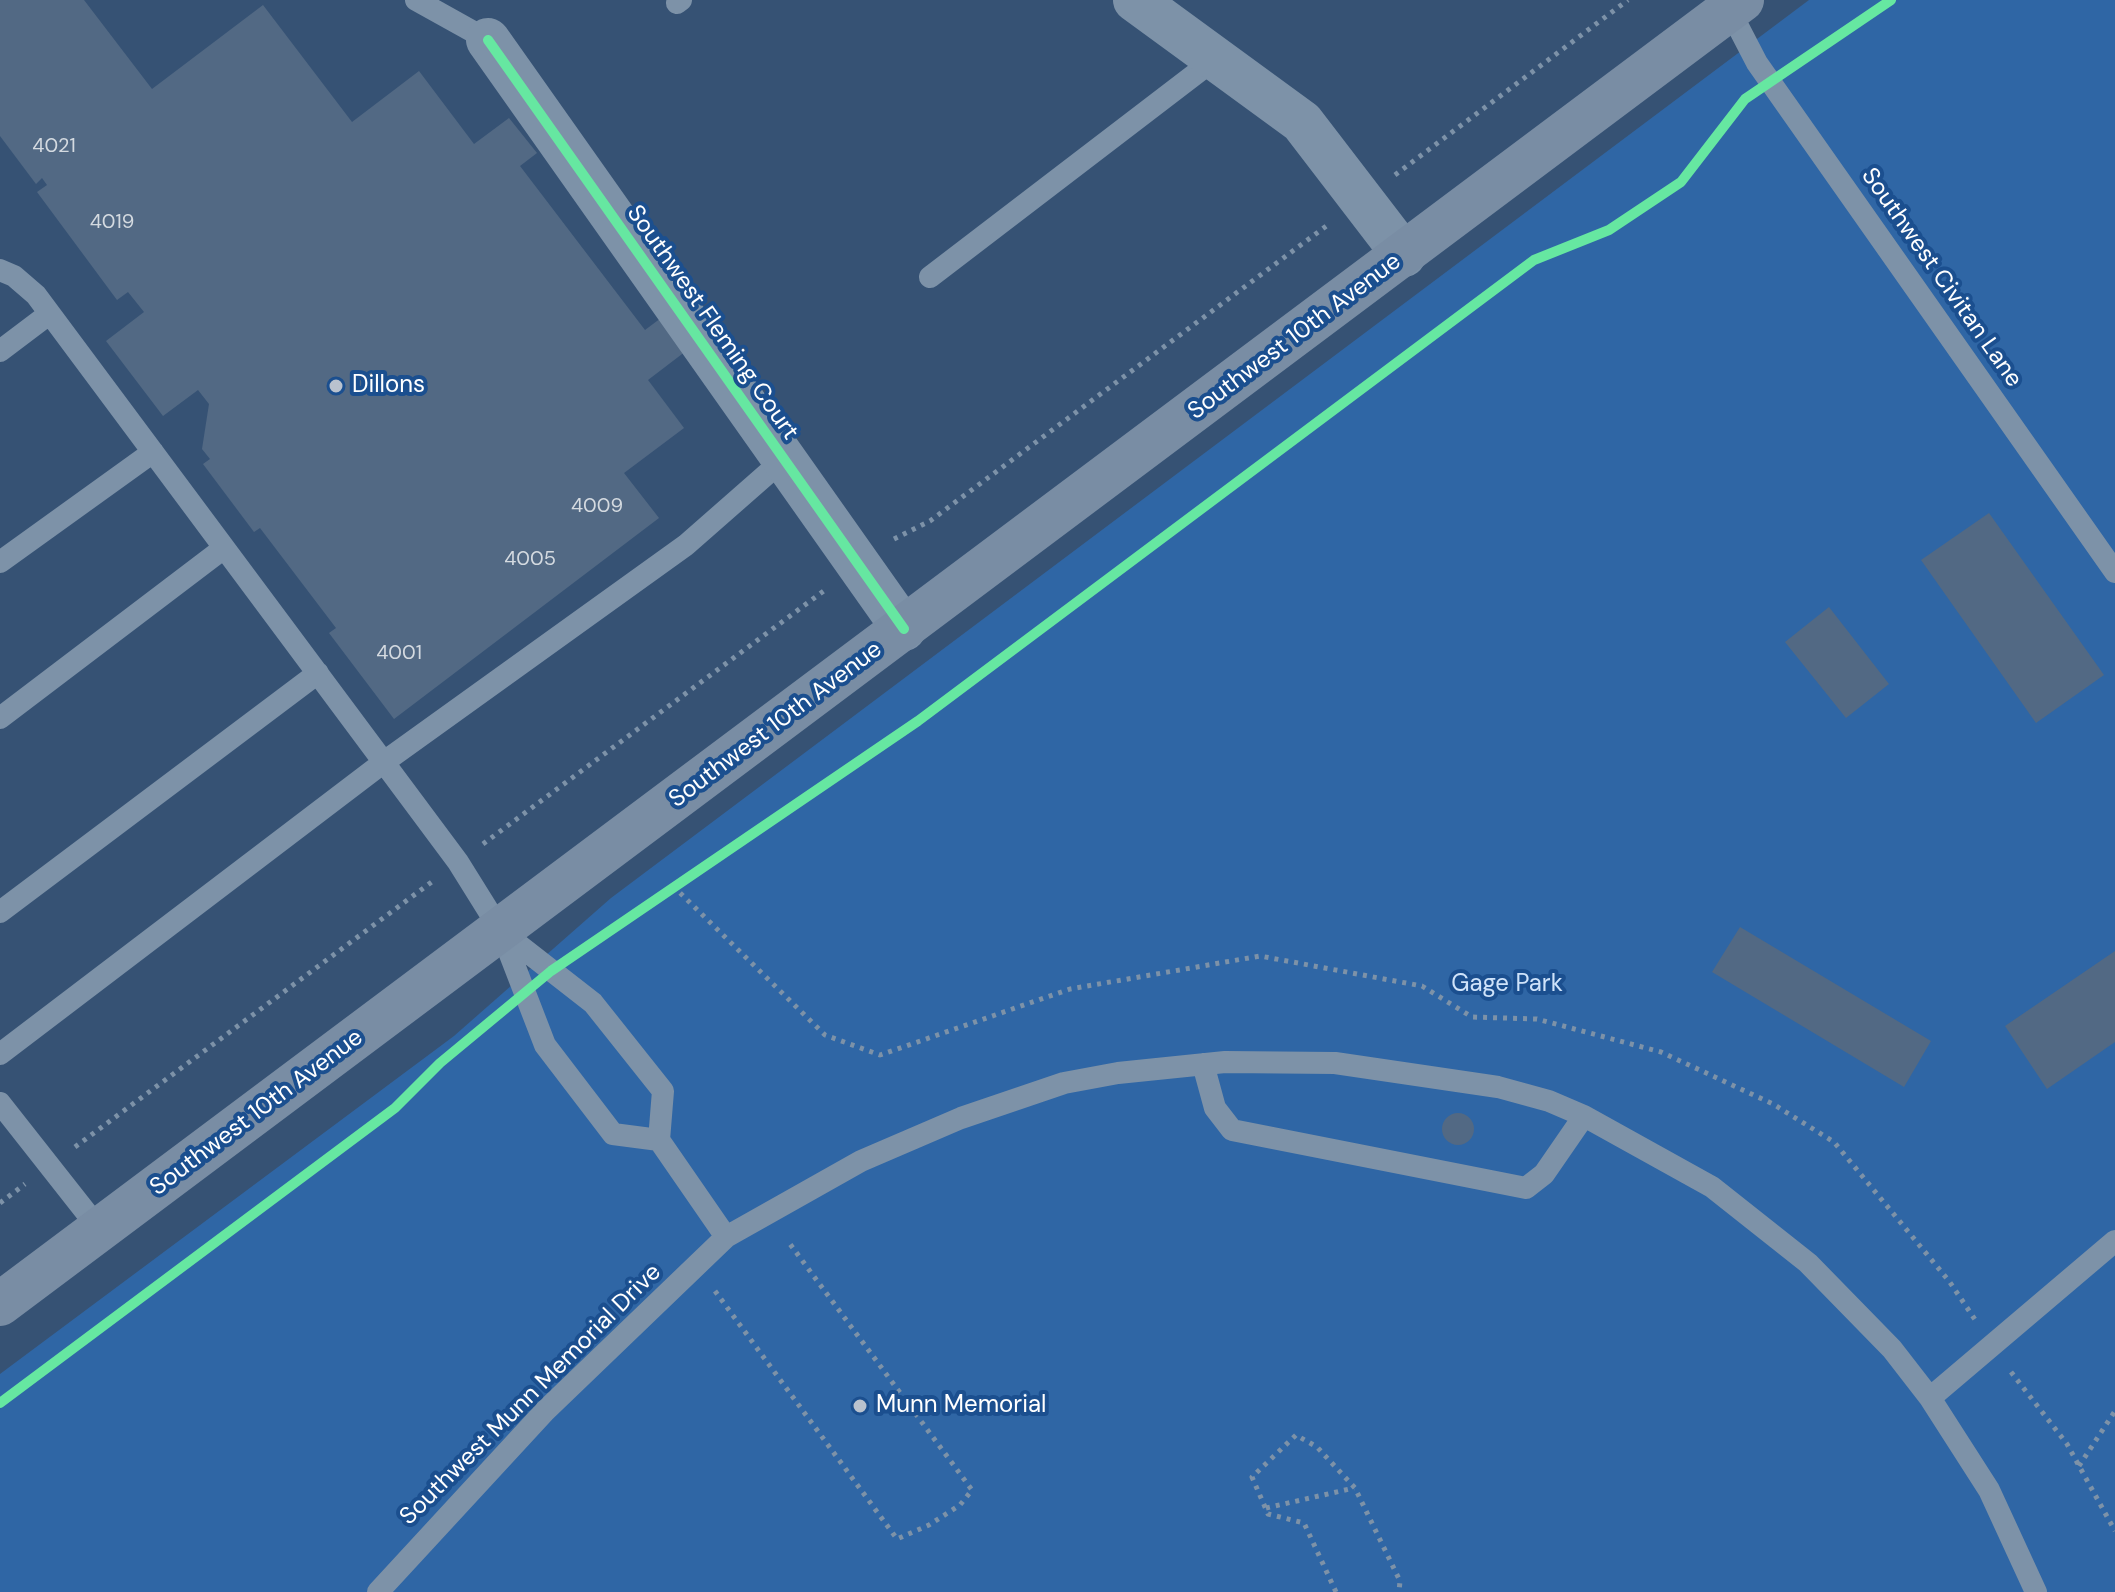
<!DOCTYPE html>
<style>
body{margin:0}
canvas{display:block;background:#365274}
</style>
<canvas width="2115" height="1592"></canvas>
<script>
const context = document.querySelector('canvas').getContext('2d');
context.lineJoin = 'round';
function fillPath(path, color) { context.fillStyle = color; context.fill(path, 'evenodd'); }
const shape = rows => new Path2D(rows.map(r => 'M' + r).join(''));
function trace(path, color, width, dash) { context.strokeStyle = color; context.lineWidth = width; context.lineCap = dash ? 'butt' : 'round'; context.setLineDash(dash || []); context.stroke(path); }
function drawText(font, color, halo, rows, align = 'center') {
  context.font = font + ' "DM Sans",sans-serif'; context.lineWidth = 8; context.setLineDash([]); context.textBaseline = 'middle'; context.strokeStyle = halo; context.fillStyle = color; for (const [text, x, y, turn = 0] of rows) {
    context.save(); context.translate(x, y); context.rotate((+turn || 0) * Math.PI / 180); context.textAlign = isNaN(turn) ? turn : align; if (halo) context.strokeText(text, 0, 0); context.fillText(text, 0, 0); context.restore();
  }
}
fillPath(shape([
 [1809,0,2115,0,2115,1592,0,1592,0,1374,454,1036,611,898]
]), '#2f66a5');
fillPath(shape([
 [0,0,84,0,152,89,263,5,352,122,419,71,474,144,509,118,537,153,520,166,645,330,661,318,686,351,648,380,684,428,624,473,659,518,394,719,329,633,336,628,260,528,254,532,203,464,210,459,202,449,209,404,198,390,163,416,106,341,144,312,128,292,117,300,37,192,47,185,42,178,36,184,0,136],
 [1989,513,2104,675,2036,723,1921,560],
 [1829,607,1889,684,1846,718,1785,642],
 [1740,927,1931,1041,1904,1087,1712,972],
 [2115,951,2115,1042,2047,1089,2005,1026],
 '1442 1129a16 16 0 1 1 32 0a16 16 0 1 1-32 0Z'
]), '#526984');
trace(shape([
 [1395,175,1628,0],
 [894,539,930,521,1329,224],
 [483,844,825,590],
 [673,886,825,1035,880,1055,1070,989,1260,956,1422,986,1472,1017,1537,1019,1661,1052,1773,1104,1834,1142,1949,1281,1976,1321],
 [75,1147,433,881],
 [0,1203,25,1184],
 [715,1291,897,1539,929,1525,960,1505,972,1490,787,1240],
 [2011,1372,2067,1444,2115,1531],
 [2079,1466,2115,1411],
 [1266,1508,1354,1488],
 [1336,1592,1304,1523,1268,1514,1252,1477,1296,1435,1317,1447,1355,1488,1400,1581,1399,1592]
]), '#7d92a8', 5, [4, 6]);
trace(shape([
 [416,0,488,40],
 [677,3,681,0],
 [1729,9,1757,63,2115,572],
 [0,270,14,276,36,295,458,862,501,931,545,1045,613,1134,659,1140],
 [930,277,1215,59],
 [0,351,49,314],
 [0,562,153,452],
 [0,718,224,548],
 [0,912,318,673],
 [502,932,593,1003,663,1091,659,1140,726,1237],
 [0,1054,384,762,686,545,784,459],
 [1203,1064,1215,1108,1232,1130,1526,1188,1544,1174,1584,1116],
 [0,1103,100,1230],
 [1930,1398,2115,1241],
 [378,1592,545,1411,726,1237,861,1161,961,1118,1064,1083,1118,1073,1225,1062,1335,1063,1498,1087,1549,1101,1584,1116,1712,1187,1808,1263,1892,1349,1930,1398,1989,1490,2036,1592]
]), '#7d92a8', 22);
trace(shape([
 [1135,0,1302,122,1404,255],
 [488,40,904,629]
]), '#7d92a8', 44);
trace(shape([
 [0,1304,1742,0]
]), '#798da4', 44);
trace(shape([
 [488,40,904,629],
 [0,1403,395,1108,440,1063,551,971,918,721,1534,260,1609,230,1681,182,1745,99,1891,0]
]), '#66e7a1', 10);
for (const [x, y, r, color] of [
 [336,386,8,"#b9c2ce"],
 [860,1406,8,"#b9c2ce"]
]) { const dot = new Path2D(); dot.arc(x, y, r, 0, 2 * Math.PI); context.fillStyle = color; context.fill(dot); trace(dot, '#1b4f8f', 3); }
drawText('20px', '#d4dae0', null, [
 ["4021",54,147],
 ["4019",112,223],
 ["4009",597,507],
 ["4005",530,560],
 ["4001",399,654]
]);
drawText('24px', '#fff', '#1b4f8f', [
 ["Southwest Civitan Lane",1941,278,55],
 ["Southwest Fleming Court",712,323,55],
 ["Southwest 10th Avenue",1295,337,-37],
 ["Southwest 10th Avenue",776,725,-37],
 ["Southwest 10th Avenue",257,1113,-37],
 ["Southwest Munn Memorial Drive",531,1395,-45]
]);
drawText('24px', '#fff', '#1b4f8f', [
 ["Dillons",352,386],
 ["Munn Memorial",876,1406]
], 'left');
drawText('24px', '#cfe3fa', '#1b4f8f', [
 ["Gage Park",1507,985]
]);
</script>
